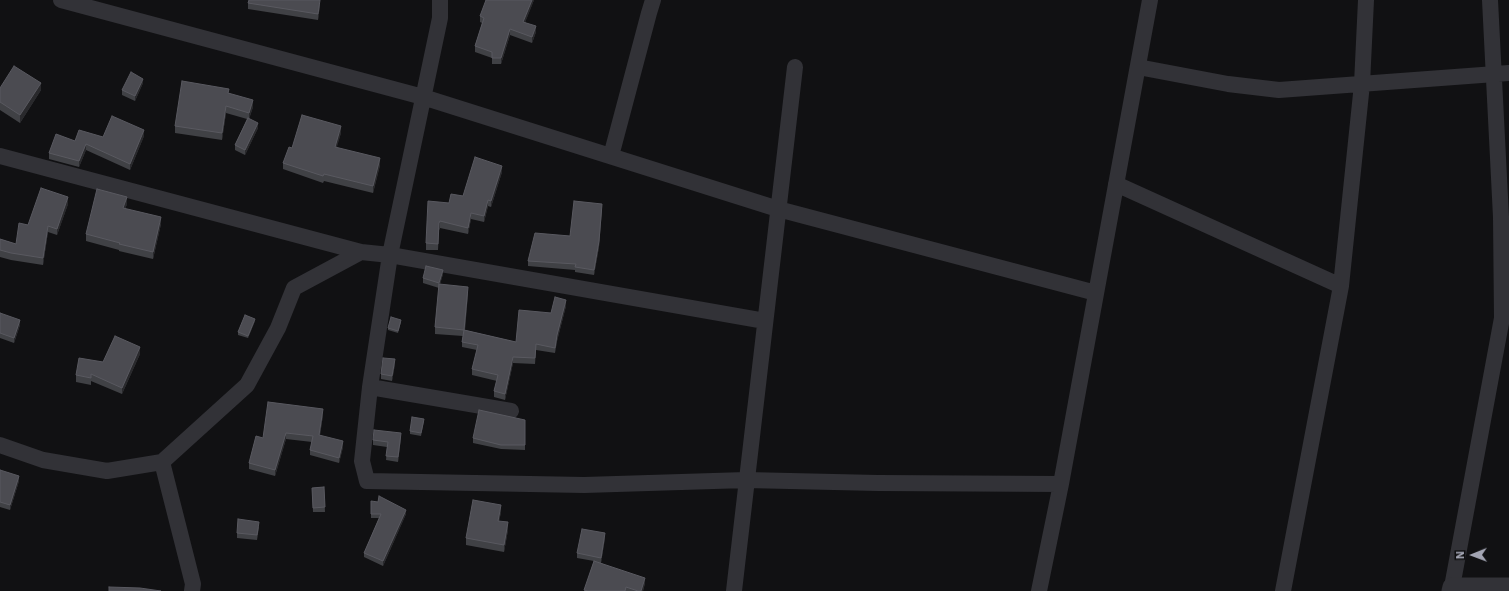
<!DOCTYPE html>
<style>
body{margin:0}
#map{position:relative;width:1509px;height:591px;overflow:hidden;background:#111113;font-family:"Work Sans",sans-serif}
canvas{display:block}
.north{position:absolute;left:1453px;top:535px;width:40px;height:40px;-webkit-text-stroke:3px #0c0c0d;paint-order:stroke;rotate:269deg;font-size:11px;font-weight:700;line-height:16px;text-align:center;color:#a3a5b3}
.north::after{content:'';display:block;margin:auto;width:14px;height:18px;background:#a3a5b3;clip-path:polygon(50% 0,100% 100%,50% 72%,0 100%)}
</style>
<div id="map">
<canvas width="1509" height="591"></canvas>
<div class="north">N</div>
</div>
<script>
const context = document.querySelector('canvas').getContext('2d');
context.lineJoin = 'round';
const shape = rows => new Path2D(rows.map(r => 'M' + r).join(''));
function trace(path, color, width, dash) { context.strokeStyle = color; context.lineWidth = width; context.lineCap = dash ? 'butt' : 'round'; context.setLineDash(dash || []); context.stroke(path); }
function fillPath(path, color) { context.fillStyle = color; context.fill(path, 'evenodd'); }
trace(shape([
 [61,0,423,97,778,209,1096,293],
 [440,0,440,18,390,255,370,387,362,461,367,481,584,485,746,480,878,483,1061,484],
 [1138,67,1228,84,1279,90,1509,73],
 [0,156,361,252],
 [611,156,649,13,653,0],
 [1116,184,1341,286],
 [370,387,511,411],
 [0,445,43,460,107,471,162,462,247,385,278,328,294,288,361,252,390,255,765,321],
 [162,462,193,584,192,591],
 [1452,587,1502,318,1501,217,1490,0],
 [734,591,795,67],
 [1039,591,1061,484,1150,0],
 [1283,591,1341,286,1362,84,1366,0]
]), '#323237', 16);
trace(shape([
 [1451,591,1452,587,1509,587]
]), '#323237', 19);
fillPath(shape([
 [534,0,525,22,536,32,532,43,510,35,501,64,492,64,492,58,475,52,475,46,482,23,480,22,480,16],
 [248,3,320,5,318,20,248,9],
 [143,83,135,101,122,95,122,90],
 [0,88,41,90,20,123,0,110],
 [229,93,253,107,249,119,258,128,245,155,235,150,235,145,247,119,226,113,222,140,175,133,175,126],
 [341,133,336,148,380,165,373,193,324,181,323,183,283,169,283,163,292,148],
 [144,136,130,170,86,150,79,167,49,159,49,153,75,141,103,137],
 [502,172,491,207,488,206,484,222,471,219,468,234,440,228,439,230,438,250,426,250,426,243,449,203,463,196],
 [68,204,57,235,48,232,43,265,11,260,0,257,0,239,16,244,28,225],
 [127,204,125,209,161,224,153,259,119,251,119,250,86,241,86,234],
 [602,210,599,247,594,275,575,272,575,270,528,266,528,261,570,236],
 [443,274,440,284,468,294,465,330,516,342,551,313,566,306,557,341,555,353,536,350,535,364,513,363,505,400,494,397,494,391,497,381,472,375,472,369,477,350,462,347,462,342,463,336,435,334,435,327,439,288,423,283,423,278],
 [0,313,20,325,14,343,0,338],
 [255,321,248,338,238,335,238,332],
 [401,322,398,333,388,330,388,328],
 [140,354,122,394,91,381,91,385,76,382,76,375,103,362],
 [395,364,392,381,381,379,381,374],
 [323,415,320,435,343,447,339,463,310,455,310,450,312,442,286,439,275,476,249,469,249,463,263,438],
 [525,420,525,450,501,449,473,443,473,438],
 [424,421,421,436,410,434,410,431],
 [401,438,398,462,386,460,387,447,373,445,373,440],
 [0,470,19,481,10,510,0,507],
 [324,487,325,512,313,512,312,488],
 [371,501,406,514,383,566,364,557,364,553,379,518,371,518],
 [501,512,499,521,508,530,504,552,466,545,466,538],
 [259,527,257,540,237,538,237,533],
 [605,538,601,563,645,583,643,591,584,591,594,561,577,558,577,553]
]), '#404145');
fillPath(shape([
 [320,0,320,5,318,20,318,14],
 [532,0,534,0,523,28,523,22],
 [536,26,536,32,532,43,532,37],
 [510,29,510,35,501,64,501,58],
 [143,79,143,83,135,101,135,96],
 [41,83,41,90,20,123,20,115],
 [253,100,253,107,249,119,249,113],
 [226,106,226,113,222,140,222,133],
 [258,123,258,128,245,155,245,150],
 [341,126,341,133,335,154,335,147],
 [144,130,144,136,130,170,130,164],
 [86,144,86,150,79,167,79,161],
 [380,158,380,165,373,193,373,186],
 [502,166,502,172,491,207,491,201],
 [68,197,68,204,57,235,57,229],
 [127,197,127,204,123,215,123,208],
 [488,200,488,206,484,222,484,216],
 [602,204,599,247,594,275,594,270],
 [471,213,471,219,468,234,468,228],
 [161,217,161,224,153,259,153,252],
 [440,221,440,228,439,230,438,250,439,223],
 [48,226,48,232,43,265,43,258],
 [443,270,443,274,439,288,439,283],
 [468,287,468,294,464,336,464,330],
 [566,300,566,306,557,341,555,353,557,335],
 [255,319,255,321,248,338,248,336],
 [20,320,20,325,14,343,14,338],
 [140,347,140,354,122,394,122,388],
 [513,357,513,363,505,400,505,394],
 [395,359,395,364,392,381,392,376],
 [323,409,323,415,319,441,319,435],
 [286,433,286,439,275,476,275,470],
 [401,433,401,438,398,462,398,457],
 [343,441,343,447,339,463,339,458],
 [19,476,19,481,10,510,10,505],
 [501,505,501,512,498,528,498,521],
 [406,510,406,514,383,566,383,561],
 [508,522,508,530,504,552,504,545],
 [605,533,605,538,601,563,601,558],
 [645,578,645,583,643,591,641,591]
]), '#29292c');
const building = shape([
 [249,0,320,0,318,14,248,3,249,0],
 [486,0,532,0,523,22,536,26,532,37,510,29,501,58,492,58,492,52,475,46,484,18,480,16,486,0],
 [14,66,41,83,20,115,0,102,0,88,14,66],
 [131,72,143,79,135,96,122,90,131,72],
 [182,81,229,89,228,93,253,100,249,113,226,106,222,133,175,126,182,81],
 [302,115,341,126,335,147,380,158,373,186,324,174,323,176,283,163,289,147,292,148,302,115],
 [112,116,144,130,130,164,86,144,79,161,49,153,56,134,75,141,79,130,103,137,112,116],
 [248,118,258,123,245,150,235,145,248,118],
 [475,157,502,166,491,201,488,200,484,216,471,213,468,228,440,221,439,223,438,244,426,243,428,201,449,203,451,194,463,196,475,157],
 [41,188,68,197,57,229,48,226,43,258,11,253,0,250,0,239,16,244,19,223,28,225,41,188],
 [97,189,127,197,123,208,161,217,153,252,119,244,120,243,86,234,97,189],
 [574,201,602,204,599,241,594,270,575,267,576,264,528,261,535,233,570,236,574,201],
 [426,266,443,270,439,283,423,278,426,266],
 [439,284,468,287,464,330,435,327,439,284],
 [555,297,566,300,557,335,555,348,536,344,535,358,513,357,505,394,494,391,498,375,472,369,478,345,462,342,464,330,516,342,519,310,551,313,555,297],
 [0,313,20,320,14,338,0,333,0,313],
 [245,315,255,319,248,336,238,332,245,315],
 [391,317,401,320,398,331,388,328,391,317],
 [115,336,140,347,122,388,91,374,91,378,76,375,79,358,103,362,115,336],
 [383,358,395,359,392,376,381,374,383,358],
 [268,402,323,409,319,435,343,441,339,458,310,450,313,436,286,433,275,470,249,463,256,436,263,438,268,402],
 [479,410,525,420,525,445,501,445,473,438,479,410],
 [412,417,424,419,421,433,410,431,412,417],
 [374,430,401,433,398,457,386,456,388,442,373,440,374,430],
 [0,470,19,476,10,505,0,502,0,470],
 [324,487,325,507,313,508,312,488,324,487],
 [379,496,406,510,383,561,364,553,381,514,371,514,371,501,378,502,379,496],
 [473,500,501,505,498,521,508,522,504,545,466,538,473,500],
 [238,519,259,522,257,535,237,533,238,519],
 [582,529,605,533,601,558,577,553,582,529],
 [594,561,645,578,641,591,638,591,626,587,625,591,588,591,584,590,594,561],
 [109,587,140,588,161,591,109,591,109,587]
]);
fillPath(building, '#4b4b51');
trace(building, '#595960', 1);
</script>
